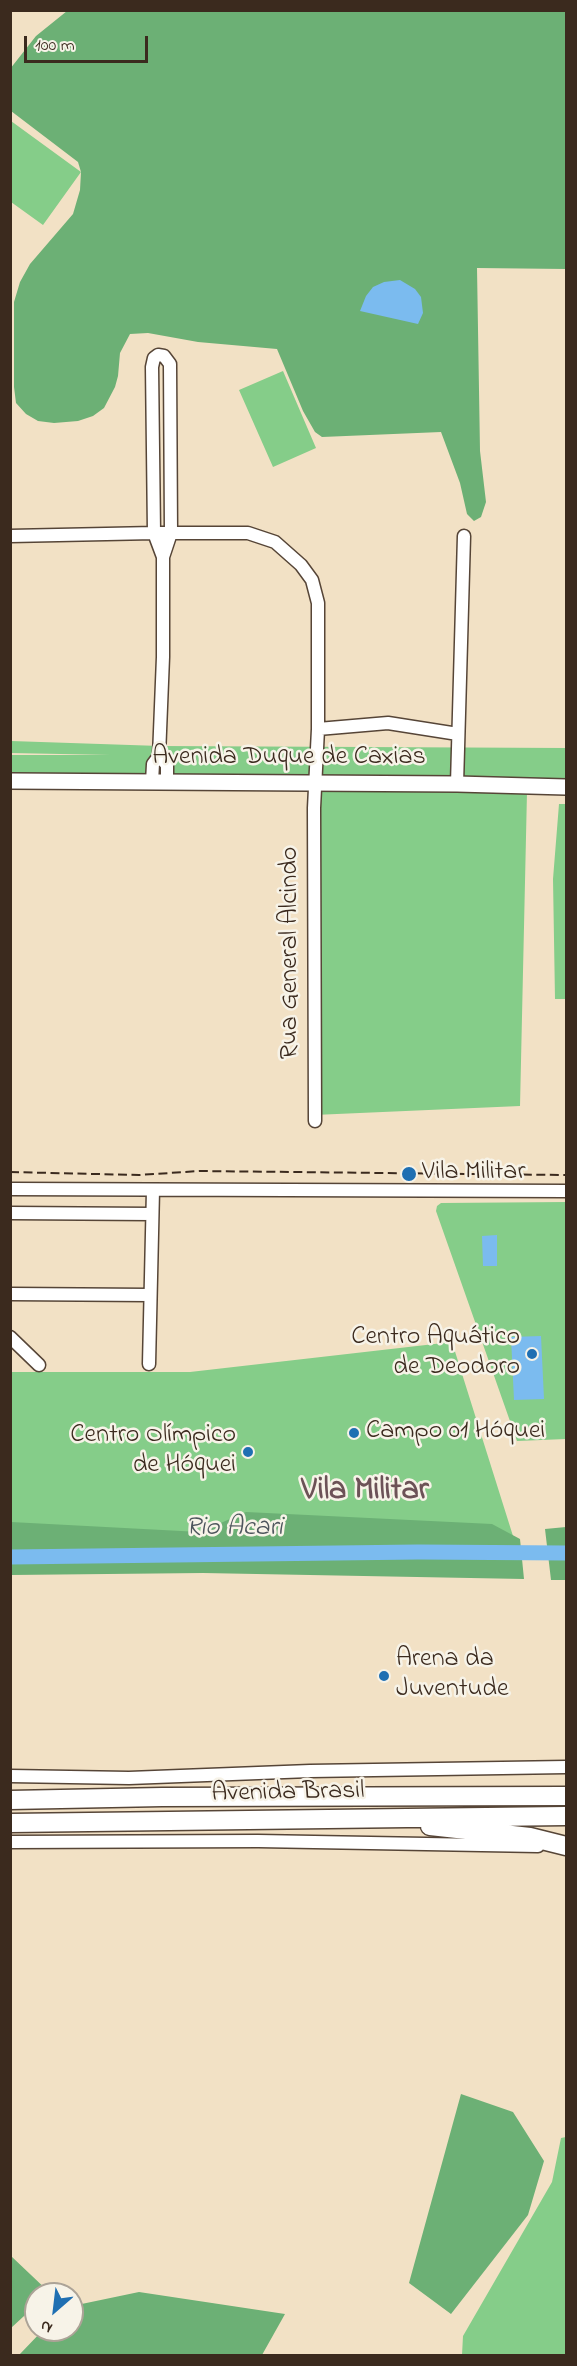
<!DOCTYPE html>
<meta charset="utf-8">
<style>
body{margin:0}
#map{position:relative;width:577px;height:2366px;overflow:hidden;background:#f2e1c5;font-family:"Indie Flower",sans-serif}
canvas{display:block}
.frame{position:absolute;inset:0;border:12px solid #3b2a1e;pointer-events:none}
.north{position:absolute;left:24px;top:2282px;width:60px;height:60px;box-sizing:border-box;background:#f7f3e8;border:2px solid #aca397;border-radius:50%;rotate:208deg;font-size:16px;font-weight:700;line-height:24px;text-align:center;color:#3b2a1e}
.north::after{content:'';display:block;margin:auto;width:21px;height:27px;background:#1f6fb2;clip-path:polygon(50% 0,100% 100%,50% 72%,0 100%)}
.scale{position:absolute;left:24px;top:36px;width:124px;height:27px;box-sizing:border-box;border:3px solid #3b2a1e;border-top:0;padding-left:8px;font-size:18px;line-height:21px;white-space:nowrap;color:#3b2a1e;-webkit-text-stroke:4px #f7f3e8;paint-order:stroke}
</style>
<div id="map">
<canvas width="577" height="2366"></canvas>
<div class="frame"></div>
<div class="north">N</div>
<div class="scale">100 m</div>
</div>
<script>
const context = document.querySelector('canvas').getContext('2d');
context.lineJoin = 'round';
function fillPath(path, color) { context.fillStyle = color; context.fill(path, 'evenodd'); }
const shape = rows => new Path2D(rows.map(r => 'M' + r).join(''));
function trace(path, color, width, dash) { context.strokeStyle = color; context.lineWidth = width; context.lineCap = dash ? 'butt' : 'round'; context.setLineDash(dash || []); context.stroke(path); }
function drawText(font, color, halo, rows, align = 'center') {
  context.font = font + ' "Indie Flower",sans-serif'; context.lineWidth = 5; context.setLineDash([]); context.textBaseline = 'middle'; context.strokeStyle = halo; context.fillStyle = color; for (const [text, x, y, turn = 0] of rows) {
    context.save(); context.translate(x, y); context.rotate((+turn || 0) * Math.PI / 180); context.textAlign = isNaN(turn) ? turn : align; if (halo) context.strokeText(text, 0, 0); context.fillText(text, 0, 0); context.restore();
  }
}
fillPath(shape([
 [11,121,81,172,43,225,11,202],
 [283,371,316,448,273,467,239,390],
 [11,741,160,746,566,748,566,785,527,792,520,1106,314,1115,315,785,11,783,11,755,110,755,11,753],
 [559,804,566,804,566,999,555,999,553,879],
 [566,1202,566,1439,517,1441,436,1211,437,1206,441,1203],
 [452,1342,513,1536,11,1531,10,1372,190,1372],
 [566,2137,566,2355,462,2355,463,2336,552,2182,561,2138]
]), '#85cd89');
fillPath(shape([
 [67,11,566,11,566,269,477,268,480,451,486,502,481,517,474,521,467,514,460,483,441,432,322,437,315,432,303,411,277,349,198,342,148,333,130,334,120,353,118,376,115,387,104,408,93,416,78,421,54,423,38,421,26,414,16,403,14,387,14,302,20,282,30,264,73,214,80,190,81,172,78,162,11,111,10,69,36,36],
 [246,1512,492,1524,520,1539,524,1579,203,1573,11,1575,11,1522,200,1532],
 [566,1527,566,1580,551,1580,545,1529],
 [461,2094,513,2112,544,2161,528,2215,451,2314,409,2283],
 [11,2256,50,2293,36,2294,36,2305,11,2328],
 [139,2292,285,2314,262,2355,19,2355,43,2330,72,2330,72,2306]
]), '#6cb075');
fillPath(shape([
 [400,280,415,289,421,297,423,313,418,324,360,311,366,296,373,287,384,282],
 [497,1235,497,1266,483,1266,482,1236],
 [541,1336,544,1399,514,1400,511,1337]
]), '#7bbbef');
trace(shape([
 [10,1557,418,1552,566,1553]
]), '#7bbbef', 15);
const minor = shape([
 [10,536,154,533,248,533,275,542,301,565,312,580,318,603,318,729,314,808,315,1121],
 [318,729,388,723,458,734],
 [159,756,167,765,167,782],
 [152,782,153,764,159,756,163,657,163,557,171,533,170,364,164,356,158,355,154,358,152,367,154,533,163,557],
 [457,784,464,536],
 [10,1189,566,1191],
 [10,1213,152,1214],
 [10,1294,150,1295],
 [10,1337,39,1365],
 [149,1364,153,1190],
 [10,1776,129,1778,310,1771,566,1767],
 [10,1842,258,1841,538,1846]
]);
const major = shape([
 [10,781,457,784,566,787]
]);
const highway = shape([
 [10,1800,162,1797,566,1796],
 [10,1823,566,1816],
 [430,1826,530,1837,566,1846]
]);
trace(minor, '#564537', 15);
trace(major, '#564537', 18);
trace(highway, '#564537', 21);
trace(minor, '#fff', 12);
trace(major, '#fff', 15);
trace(highway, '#fff', 18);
trace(shape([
 [10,1172,139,1175,200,1171,566,1175]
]), '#3b2a1e', 2, [9, 4.5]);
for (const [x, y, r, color] of [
 [409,1174,8,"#1f6fb2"],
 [532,1354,6,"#1f6fb2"],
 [354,1433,6,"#1f6fb2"],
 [248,1452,6,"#1f6fb2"],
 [384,1676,6,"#1f6fb2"]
]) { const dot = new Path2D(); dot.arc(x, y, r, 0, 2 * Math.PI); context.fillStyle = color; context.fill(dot); trace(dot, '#f7f3e8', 2); }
drawText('26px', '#3b2a1e', '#f7f3e8', [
 ["Avenida Duque de Caxias",289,759],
 ["Rua General Alcindo",292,953,-90],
 ["Avenida Brasil",288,1794,-1]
]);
drawText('26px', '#3b2a1e', '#f7f3e8', [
 ["Vila Militar",422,1174],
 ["Centro Aquático",520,1339,"right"],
 ["de Deodoro",520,1369,"right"],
 ["Campo 01 Hóquei",366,1433],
 ["Centro Olímpico",236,1437,"right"],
 ["de Hóquei",236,1467,"right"],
 ["Arena da",396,1661],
 ["Juventude",396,1691]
], 'left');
drawText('italic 27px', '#4e565d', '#f7f3e8', [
 ["Rio Acari",234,1530]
]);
drawText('bold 32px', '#6c5257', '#f7f3e8', [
 ["Vila Militar",365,1493]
]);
</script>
